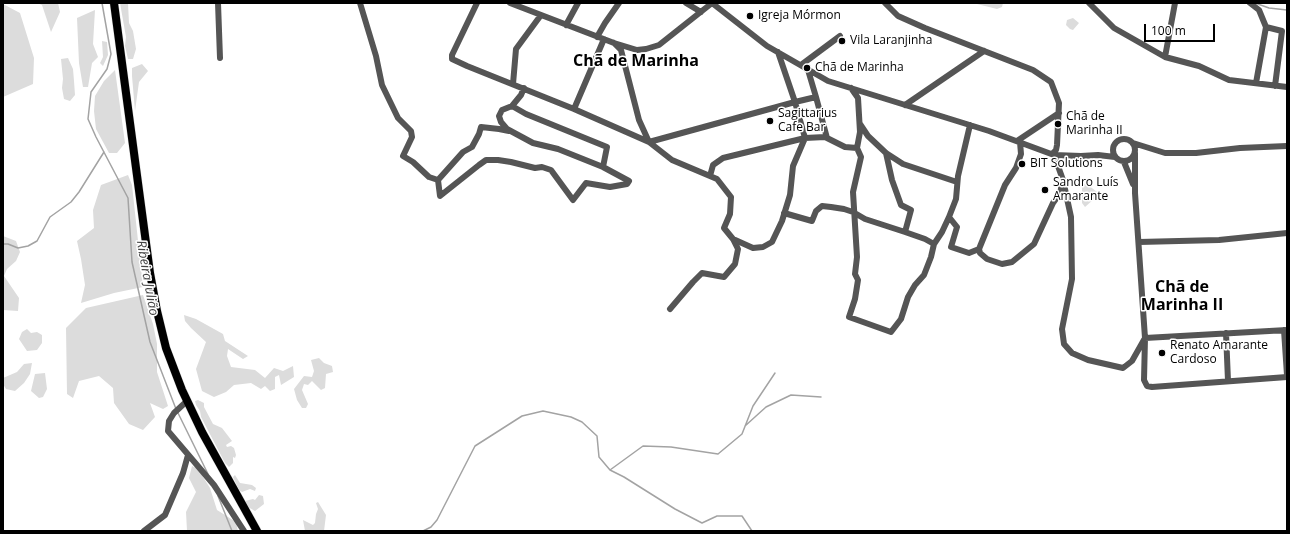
<!DOCTYPE html>
<meta charset="utf-8">
<style>
body{margin:0}
#map{position:relative;width:1290px;height:534px;overflow:hidden;background:#fff;font-family:"Open Sans",sans-serif}
canvas{display:block}
.frame{position:absolute;inset:0;border:4px solid #000;pointer-events:none}
.scale{position:absolute;left:1144px;top:24px;width:71px;height:18px;box-sizing:border-box;border:2px solid #000;border-top:0;padding-left:5px;font-size:12px;line-height:14px;white-space:nowrap;color:#000;-webkit-text-stroke:3px #fff;paint-order:stroke}
</style>
<div id="map">
<canvas width="1290" height="534"></canvas>
<div class="frame"></div>
<div class="scale">100 m</div>
</div>
<script>
const context = document.querySelector('canvas').getContext('2d');
context.lineJoin = 'round';
function fillPath(path, color) { context.fillStyle = color; context.fill(path, 'evenodd'); }
const shape = rows => new Path2D(rows.map(r => 'M' + r).join(''));
function trace(path, color, width, dash) { context.strokeStyle = color; context.lineWidth = width; context.lineCap = dash ? 'butt' : 'round'; context.setLineDash(dash || []); context.stroke(path); }
function drawText(font, color, halo, rows, align = 'center') {
  context.font = font + ' "Open Sans",sans-serif'; context.lineWidth = 3; context.setLineDash([]); context.textBaseline = 'middle'; context.strokeStyle = halo; context.fillStyle = color; for (const [text, x, y, turn = 0] of rows) {
    context.save(); context.translate(x, y); context.rotate((+turn || 0) * Math.PI / 180); context.textAlign = isNaN(turn) ? turn : align; if (halo) context.strokeText(text, 0, 0); context.fillText(text, 0, 0); context.restore();
  }
}
fillPath(shape([
 [37,3,58,3,60,12,51,32,42,5],
 [120,3,128,3,129,23,133,31,136,49,133,59,128,59,125,46,126,37],
 [977,3,1003,3,1002,7,997,9,977,4],
 [3,4,20,13,34,58,33,84,3,97],
 [95,10,93,44,98,57,92,63,88,87,83,87,79,63,77,18],
 [1073,18,1079,23,1073,30,1070,29,1066,25,1067,20],
 [102,41,107,42,108,55,103,66,100,63,103,57],
 [68,58,73,69,74,81,75,95,70,101,64,99,62,88,63,79,61,59],
 [142,64,148,71,139,82,135,111,132,76,132,68],
 [115,70,125,143,117,153,109,153,96,129,94,111,95,96,104,81],
 [128,175,132,185,143,287,114,293,81,303,85,285,81,259,77,241,94,228,93,210,101,185],
 [1082,183,1088,185,1097,192,1094,199,1085,207,1082,203],
 [3,236,16,241,20,252,16,261,7,269,4,276,19,298,18,311,3,310],
 [143,295,153,324,157,344,157,372,168,406,163,409,150,403,155,417,143,430,129,424,114,403,113,388,99,376,79,381,73,398,67,394,66,328,86,308],
 [184,315,196,319,223,334,225,341,248,356,243,359,228,349,227,356,231,367,255,370,265,378,274,368,283,371,293,366,294,377,281,385,279,375,275,377,275,389,270,391,265,386,261,389,251,383,234,385,226,392,214,397,202,391,196,369,206,342,191,328,185,321],
 [27,329,31,333,37,332,42,335,42,343,37,350,27,351,19,339,22,332],
 [319,358,324,363,332,366,333,372,326,374,325,388,321,390,312,381,308,385,304,384,302,390,308,404,306,408,302,408,297,400,294,389,304,376,312,377,314,371,311,360],
 [32,363,30,374,24,383,15,391,6,389,3,384,3,378,17,372,24,364],
 [45,373,47,389,43,397,39,398,31,391,35,374],
 [198,400,204,403,204,407,213,424,222,428,232,441,226,445,227,447,231,446,234,448,236,455,235,458,233,457,233,463,229,467,225,463,201,417,200,411,196,405,195,401],
 [192,466,198,469,210,488,217,510,236,522,238,531,187,531,186,512,196,492,189,478],
 [235,475,240,483,252,485,256,488,255,491,250,489,242,492,239,490,233,477],
 [259,495,263,496,264,504,255,511,248,507,245,501,253,499,255,500],
 [318,502,326,515,324,531,305,531,303,520,313,525,315,523,316,514,318,509,316,503]
]), '#dcdcdc');
trace(shape([
 [102,3,111,54,107,69,91,92,88,119,96,137,128,198,132,262,150,342,176,409],
 [1255,3,1269,8,1287,10],
 [3,244,8,244,18,248,28,246,37,241,50,217,71,202,79,192,104,152],
 [178,413,208,474],
 [745,426,766,407,791,395,821,397],
 [610,470,643,446,671,447,718,454,742,434,753,406,775,373],
 [218,496,232,531],
 [423,531,431,527,437,520,475,446,522,416,543,411,571,417,582,422,597,436,599,457,610,470,624,477,675,509,702,523,717,516,742,516,752,531]
]), '#a3a3a3', 1.5);
const major = shape([
 [114,3,150,273,157,311,166,348,182,390,202,432,257,531]
]);
trace(major, '#dbdbdb', 9);
trace(shape([
 [218,3,220,58],
 [360,3,376,56,382,85,398,118,411,131,412,137,403,156,413,162,429,177,438,180],
 [477,3,452,55,452,59,467,66,574,109,649,142,639,120,621,50,614,43],
 [510,3,614,43,637,50,646,49,659,45,712,3,767,46,828,81,989,131,1054,155,1081,156,1098,155,1115,157],
 [686,3,701,12],
 [885,3,898,16,925,28,1033,70,1051,82,1059,103,1057,145,1056,150,1052,154],
 [1089,3,1114,28,1165,57,1199,66,1229,80,1287,87],
 [1250,3,1259,10,1266,27],
 [566,25,578,3],
 [597,37,605,23,619,3],
 [778,52,795,102,816,97,808,70],
 [1165,57,1175,3],
 [801,65,840,36],
 [1256,83,1266,27,1282,31,1275,86],
 [513,84,516,49,541,15],
 [851,88,858,98,860,132,857,148],
 [816,97,827,138],
 [905,105,984,51],
 [512,106,526,114,607,147,603,167,558,149,533,143,507,129,501,122,499,116,502,110,512,106,521,95,524,88],
 [574,109,604,39],
 [860,124,868,136,886,153,903,164,957,182],
 [970,125,958,176,956,199,949,217,957,227,951,247,969,253,979,249,1005,185,1016,168,1021,154,1020,142],
 '1113 150a11 11 0 1 1 22 0a11 11 0 1 1-22 0Z',
 [1017,141,1059,113],
 [649,142,795,102,805,138,723,158,713,165,710,176],
 [649,142,672,160,717,179,731,197,730,214,724,228,733,239,738,249,735,264,724,277,702,273,693,282,670,309],
 [1133,143,1165,153,1196,153,1240,148,1287,146],
 [886,153,892,180,901,205,911,210,905,232,925,239,934,244],
 [1135,153,1135,193,1145,338,1144,380,1147,386,1152,387,1287,377],
 [1124,162,1133,184],
 [438,180,440,196,479,165,486,160,498,160,511,162,535,168,542,167,551,170,573,200,586,183,610,187,627,184,629,181,603,167],
 [438,180,463,152,472,147,479,134,481,127,499,129,509,131],
 [1063,180,1071,217,1072,279,1062,329,1064,344,1072,353,1088,360,1123,368,1132,361,1145,338,1287,330],
 [784,213,812,221,816,211,822,206,831,207,844,209,853,212,865,219,905,232],
 [733,239,753,248,763,247,772,242,782,221,790,195,793,166,805,138,825,137,845,147,857,148,861,157,853,192,857,257,855,274,858,280,855,299,849,317,891,332,901,319,908,297,915,285,924,275,931,257,934,244,942,232,949,217],
 [1139,242,1219,240,1287,233],
 [979,249,980,253,987,259,1002,264,1012,262,1034,244,1053,203,1060,193,1063,180,1054,155],
 [1284,330,1287,375],
 [1226,333,1228,381],
 [187,401,174,413,169,421,168,431,214,485,244,531],
 [144,531,165,515,183,473,188,455]
]), '#555', 6);
trace(major, '#000', 8);
for (const [x, y, r, color] of [
 [750,16,4,"#000"],
 [842,41,4,"#000"],
 [807,68,4,"#000"],
 [770,121,4,"#000"],
 [1058,124,4,"#000"],
 [1022,164,4,"#000"],
 [1045,190,4,"#000"],
 [1162,353,4,"#000"]
]) { const dot = new Path2D(); dot.arc(x, y, r, 0, 2 * Math.PI); context.fillStyle = color; context.fill(dot); trace(dot, '#fff', 1.5); }
drawText('12px', '#000', '#fff', [
 ["Igreja Mórmon",758,16],
 ["Vila Laranjinha",850,41],
 ["Chã de Marinha",815,68],
 ["Sagittarius",778,114],
 ["Cafe Bar",778,128],
 ["Chã de",1066,117],
 ["Marinha II",1066,131],
 ["BIT Solutions",1030,164],
 ["Sandro Luís",1053,183],
 ["Amarante",1053,197],
 ["Renato Amarante",1170,346],
 ["Cardoso",1170,360]
], 'left');
drawText('italic 13px', '#444', '#fff', [
 ["Ribeira Julião",147,278,80]
]);
drawText('bold 16px', '#000', '#fff', [
 ["Chã de Marinha",636,61],
 ["Chã de",1182,287],
 ["Marinha II",1182,305]
]);
</script>
